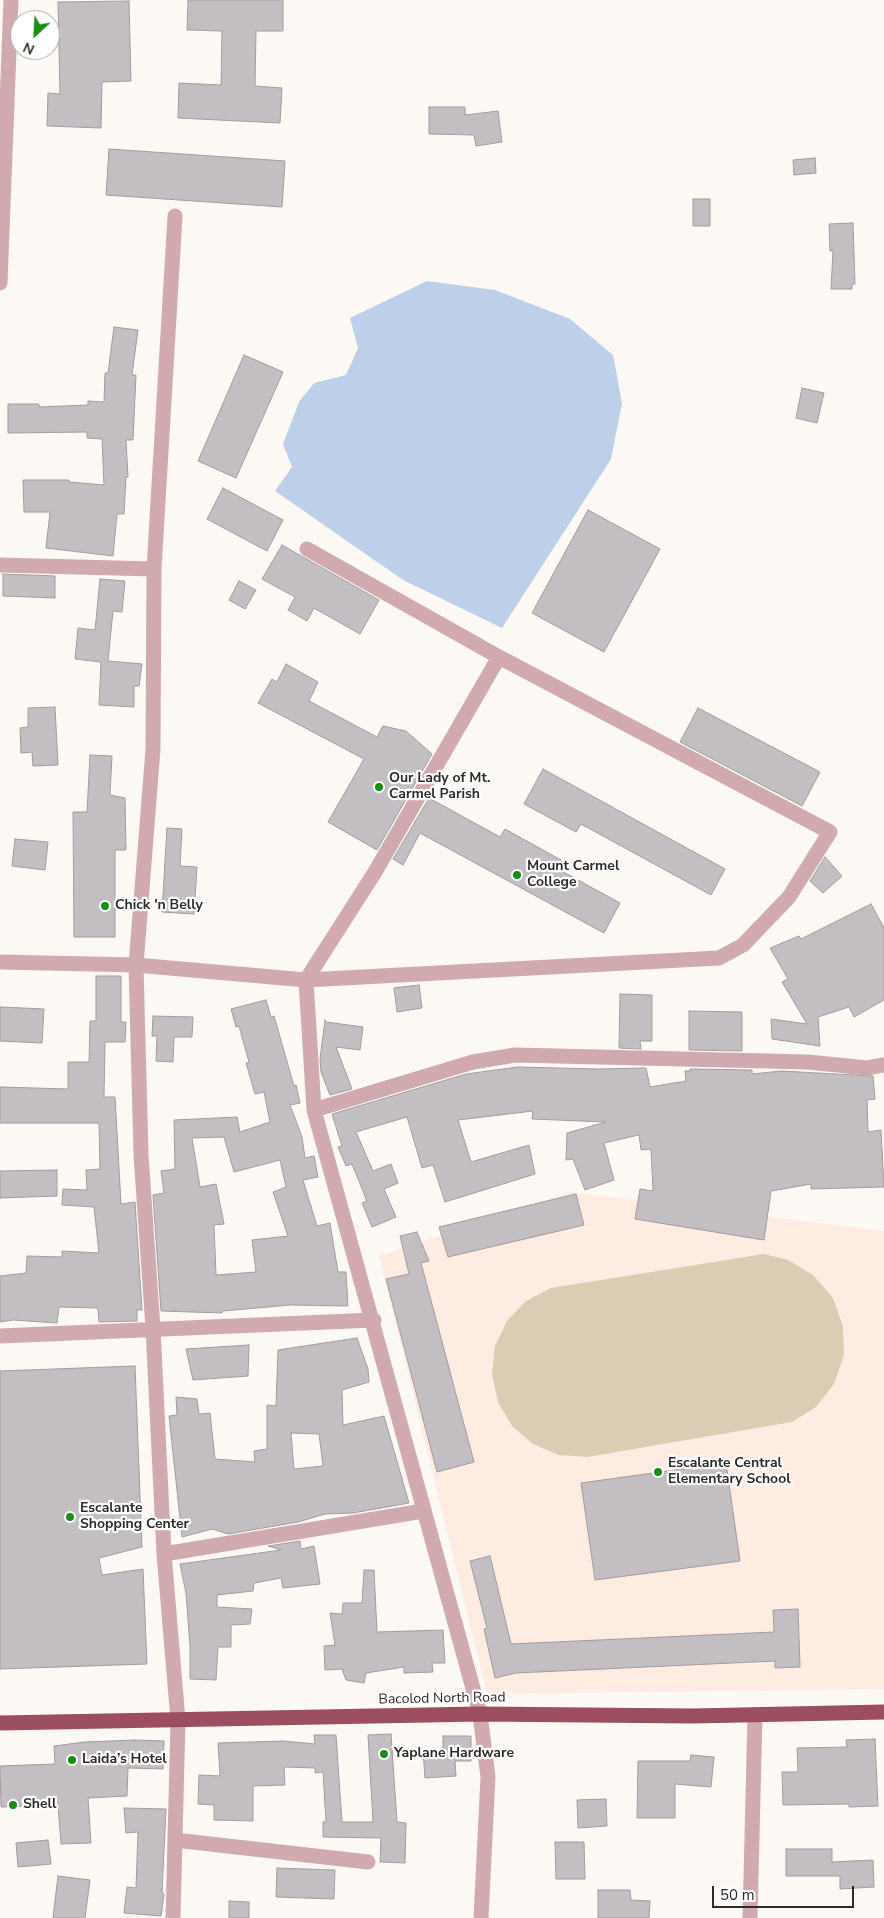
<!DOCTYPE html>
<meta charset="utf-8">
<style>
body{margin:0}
#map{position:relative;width:884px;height:1918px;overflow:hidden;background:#fcf9f4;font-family:"Nunito Sans",sans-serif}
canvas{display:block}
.north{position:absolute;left:10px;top:10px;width:50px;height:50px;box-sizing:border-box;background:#fff;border:1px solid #ababaa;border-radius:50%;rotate:205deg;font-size:14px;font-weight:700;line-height:20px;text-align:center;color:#2e2c2b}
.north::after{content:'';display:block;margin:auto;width:18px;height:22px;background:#1a8d14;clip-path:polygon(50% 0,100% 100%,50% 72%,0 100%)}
.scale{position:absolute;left:712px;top:1886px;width:142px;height:22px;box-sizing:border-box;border:2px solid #2e2c2b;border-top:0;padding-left:6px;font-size:15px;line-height:18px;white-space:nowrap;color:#2e2c2b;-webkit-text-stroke:4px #fff;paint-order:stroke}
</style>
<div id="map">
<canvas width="884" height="1918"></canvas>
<div class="north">N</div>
<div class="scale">50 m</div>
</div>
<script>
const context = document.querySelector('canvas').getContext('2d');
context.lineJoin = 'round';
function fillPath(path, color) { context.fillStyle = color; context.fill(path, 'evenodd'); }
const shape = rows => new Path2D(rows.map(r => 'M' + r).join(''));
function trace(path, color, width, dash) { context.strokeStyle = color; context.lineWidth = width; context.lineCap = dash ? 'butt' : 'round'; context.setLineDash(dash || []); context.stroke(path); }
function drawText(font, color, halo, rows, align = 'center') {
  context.font = font + ' "Nunito Sans",sans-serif'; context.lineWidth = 4.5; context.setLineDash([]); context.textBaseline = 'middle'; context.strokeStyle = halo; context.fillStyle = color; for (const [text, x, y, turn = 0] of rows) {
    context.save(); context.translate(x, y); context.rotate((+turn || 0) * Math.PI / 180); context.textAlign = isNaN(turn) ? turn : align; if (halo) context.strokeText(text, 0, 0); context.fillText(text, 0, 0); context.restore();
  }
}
fillPath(shape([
 [570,1192,884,1231,884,1689,487,1694,379,1256]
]), '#feebe2');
fillPath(shape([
 [764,1254,788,1260,813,1275,833,1298,843,1326,844,1355,834,1384,816,1407,792,1422,587,1457,559,1455,533,1444,512,1426,498,1402,492,1374,495,1346,507,1321,526,1301,551,1288]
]), '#dcccb4');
fillPath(shape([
 [427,281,495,290,570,319,613,355,622,403,611,459,502,628,403,580,275,491,292,467,283,444,299,402,314,383,346,375,358,348,350,318]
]), '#becfea');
const building = shape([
 [188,0,283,0,283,31,256,31,255,86,282,88,280,123,178,118,179,83,221,85,222,31,187,30,188,0],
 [129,1,131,81,102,82,101,128,47,126,48,93,60,94,58,2,129,1],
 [429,107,465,107,465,115,498,111,502,142,476,146,474,135,429,134,429,107],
 [109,149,285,161,282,207,106,195,109,149],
 [815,158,816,173,794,175,793,160,815,158],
 [693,199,710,199,710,226,693,226,693,199],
 [853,223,855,284,852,284,852,289,831,289,833,251,830,251,829,224,853,223],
 [114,327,138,330,132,375,136,375,133,440,126,440,128,477,126,477,124,514,117,514,113,556,46,548,50,512,24,512,23,480,69,480,69,482,104,485,102,439,87,438,87,432,8,433,8,404,39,404,39,407,88,405,88,401,104,402,105,373,108,373,114,327],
 [244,355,283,372,236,478,198,461,244,355],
 [802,388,824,393,817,423,796,418,802,388],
 [223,488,283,520,267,551,207,519,223,488],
 [588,510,660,549,604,652,532,613,588,510],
 [282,545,379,600,360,634,314,608,307,621,288,610,295,597,262,579,282,545],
 [3,574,55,576,55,598,3,596,3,574],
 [100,579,125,581,122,612,113,611,108,661,142,664,139,686,134,686,134,707,99,705,101,662,75,659,78,628,95,630,100,579],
 [239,581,256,590,245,609,229,600,239,581],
 [286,664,318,682,309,701,377,737,383,726,406,731,432,754,377,850,328,822,364,759,258,703,272,679,277,682,286,664],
 [55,707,58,765,33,766,32,752,21,753,20,728,28,727,28,708,55,707],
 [698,708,820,772,802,806,680,742,698,708],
 [90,755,112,756,110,795,125,798,126,850,115,850,115,937,74,937,73,812,87,812,90,755],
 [543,769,725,869,711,895,581,824,576,832,524,804,543,769],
 [429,798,500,837,505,829,561,860,556,868,620,903,604,933,420,833,403,865,393,859,429,798],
 [167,828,182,829,180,866,197,867,194,914,162,912,167,828],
 [15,839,48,842,45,870,12,866,15,839],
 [825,857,842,876,823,893,810,881,825,857],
 [871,904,884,928,884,1000,854,1017,849,1007,818,1017,820,1046,772,1039,771,1019,807,1024,782,982,788,979,770,948,799,936,801,939,871,904],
 [96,976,121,976,121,1022,126,1022,125,1042,105,1042,104,1097,115,1097,121,1204,135,1202,142,1310,137,1310,137,1321,99,1322,98,1308,59,1307,57,1323,13,1320,0,1322,0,1276,26,1273,27,1256,62,1257,62,1251,99,1253,94,1207,62,1205,63,1189,87,1190,86,1170,100,1169,99,1123,0,1123,0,1087,68,1089,68,1062,89,1062,90,1021,96,1021,96,976],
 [419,985,422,1008,397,1012,394,988,419,985],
 [620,994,652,995,652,1041,640,1041,641,1049,619,1048,620,994],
 [266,1000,271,1017,274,1016,294,1086,296,1085,300,1103,290,1105,302,1137,305,1158,314,1156,318,1177,303,1180,317,1226,330,1223,338,1272,346,1272,348,1306,290,1305,223,1311,222,1313,161,1311,153,1195,164,1193,161,1171,175,1169,174,1120,237,1117,240,1132,270,1122,264,1092,255,1094,246,1063,249,1062,239,1026,236,1027,231,1009,266,1000],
 [224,1137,234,1172,280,1160,286,1187,273,1192,288,1236,252,1240,256,1272,216,1275,214,1225,224,1224,216,1184,200,1187,192,1138,224,1137],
 [0,1007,44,1009,42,1043,0,1041,0,1007],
 [689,1011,742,1012,742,1051,689,1050,689,1011],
 [153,1016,193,1017,192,1037,174,1037,173,1062,156,1061,157,1036,152,1036,153,1016],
 [325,1020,326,1022,363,1027,360,1050,336,1047,352,1089,330,1095,321,1072,320,1059,325,1020],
 [518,1067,598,1069,646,1068,650,1087,686,1081,685,1071,690,1071,690,1069,752,1070,752,1074,781,1071,873,1076,875,1099,867,1100,868,1132,881,1130,884,1187,811,1189,811,1184,771,1191,764,1240,635,1219,640,1189,653,1191,651,1149,641,1150,639,1135,604,1143,614,1180,585,1190,573,1159,566,1160,567,1133,606,1122,532,1119,533,1111,458,1120,471,1162,529,1145,535,1174,445,1202,433,1165,422,1168,407,1117,356,1132,373,1171,391,1164,398,1183,384,1189,396,1217,372,1227,362,1203,367,1201,352,1164,346,1166,338,1147,342,1146,332,1114,466,1074,518,1067],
 [57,1170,57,1196,0,1198,0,1171,57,1170],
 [576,1194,584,1225,448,1257,439,1227,576,1194],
 [417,1232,429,1261,421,1263,474,1462,437,1472,386,1279,409,1274,400,1236,417,1232],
 [357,1338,368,1369,369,1382,342,1390,343,1425,384,1416,409,1503,353,1513,325,1514,298,1522,228,1534,212,1529,182,1537,169,1416,177,1415,176,1397,197,1399,199,1414,210,1413,215,1459,255,1462,254,1451,267,1449,267,1405,276,1406,278,1350,357,1338],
 [291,1433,319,1434,323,1466,294,1469,291,1433],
 [249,1345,248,1376,193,1380,186,1349,249,1345],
 [135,1366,142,1547,99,1558,102,1575,143,1569,147,1664,0,1669,0,1371,135,1366],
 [726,1463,740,1561,595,1580,581,1483,726,1463],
 [300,1541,301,1549,314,1546,320,1584,283,1588,281,1578,254,1583,253,1591,217,1595,217,1607,252,1609,250,1624,231,1625,231,1647,218,1647,216,1680,190,1679,190,1646,186,1593,180,1564,281,1550,268,1546,300,1541],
 [490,1556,511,1644,774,1632,773,1610,798,1609,800,1667,775,1668,775,1661,516,1673,495,1678,484,1629,487,1628,470,1561,490,1556],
 [364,1570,374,1570,377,1632,443,1630,445,1663,432,1663,433,1672,404,1673,404,1667,366,1673,364,1683,346,1680,342,1669,325,1670,324,1646,335,1645,330,1613,342,1614,343,1603,362,1603,364,1570],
 [391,1734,397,1822,406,1823,405,1863,380,1862,381,1838,323,1837,323,1822,326,1822,323,1772,315,1773,315,1768,284,1767,285,1785,253,1786,253,1821,214,1820,214,1805,198,1804,199,1775,220,1776,218,1743,283,1741,315,1744,314,1735,336,1735,342,1822,373,1822,368,1735,391,1734],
 [443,1736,471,1736,471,1761,455,1761,456,1776,425,1778,423,1751,443,1750,443,1736],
 [875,1739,878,1806,849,1807,849,1804,783,1805,782,1772,798,1772,797,1748,847,1747,846,1740,875,1739],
 [135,1740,164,1741,163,1769,128,1768,127,1796,88,1798,91,1843,61,1844,58,1805,1,1807,0,1766,55,1764,54,1746,85,1742,135,1740],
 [691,1755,714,1757,711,1787,675,1784,675,1818,637,1818,638,1761,690,1761,691,1755],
 [606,1799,607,1826,578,1828,577,1800,606,1799],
 [124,1808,166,1809,162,1892,164,1894,161,1916,124,1913,127,1887,136,1888,138,1832,126,1833,124,1808],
 [48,1840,51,1864,18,1867,16,1843,48,1840],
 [555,1842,584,1842,585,1879,556,1879,555,1842],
 [786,1849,832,1849,832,1862,873,1860,874,1887,840,1889,840,1876,786,1876,786,1849],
 [277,1868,335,1870,334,1899,276,1897,277,1868],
 [58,1876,90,1880,85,1918,53,1918,58,1876],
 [598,1890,630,1890,631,1900,650,1901,649,1918,598,1918,598,1890],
 [229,1901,249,1902,249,1918,229,1918,229,1901]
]);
fillPath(building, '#c3bec2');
trace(building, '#a09c9f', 1);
trace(shape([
 [0,283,11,0],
 [0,565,154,569],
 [0,962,136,965,306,980,719,958,743,945,789,897,830,832,499,657,307,549],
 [314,1110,473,1062,515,1055,808,1062,867,1068,884,1065],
 [0,1336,374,1320],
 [164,1554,423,1511],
 [175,1840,368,1862],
 [173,1918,178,1720,164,1554,153,1328,141,1155,136,965,153,749,154,569,175,216],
 [481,1918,488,1777,480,1714,314,1110,306,980,375,872,499,657],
 [750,1918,755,1715]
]), '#d1aab0', 15);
trace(shape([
 [0,1723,480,1714,693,1716,884,1712]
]), '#9a4e5e', 15);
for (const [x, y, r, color] of [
 [379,787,5,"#1a8d14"],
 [517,875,5,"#1a8d14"],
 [105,906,5,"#1a8d14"],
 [658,1472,5,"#1a8d14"],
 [70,1517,5,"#1a8d14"],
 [384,1754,5,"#1a8d14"],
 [72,1760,5,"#1a8d14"],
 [13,1805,5,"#1a8d14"]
]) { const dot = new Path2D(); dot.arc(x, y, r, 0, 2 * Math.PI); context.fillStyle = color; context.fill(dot); trace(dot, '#fff', 2); }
drawText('bold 14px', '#2e2c2b', '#fff', [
 ["Our Lady of Mt.",389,779],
 ["Carmel Parish",389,795],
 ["Mount Carmel",527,867],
 ["College",527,883],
 ["Chick 'n Belly",115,906],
 ["Escalante Central",668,1464],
 ["Elementary School",668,1480],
 ["Escalante",80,1509],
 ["Shopping Center",80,1525],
 ["Yaplane Hardware",394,1754],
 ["Laida’s Hotel",82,1760],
 ["Shell",23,1805]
], 'left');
drawText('14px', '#2e2c2b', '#fff', [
 ["Bacolod North Road",442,1699,-1]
]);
</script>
